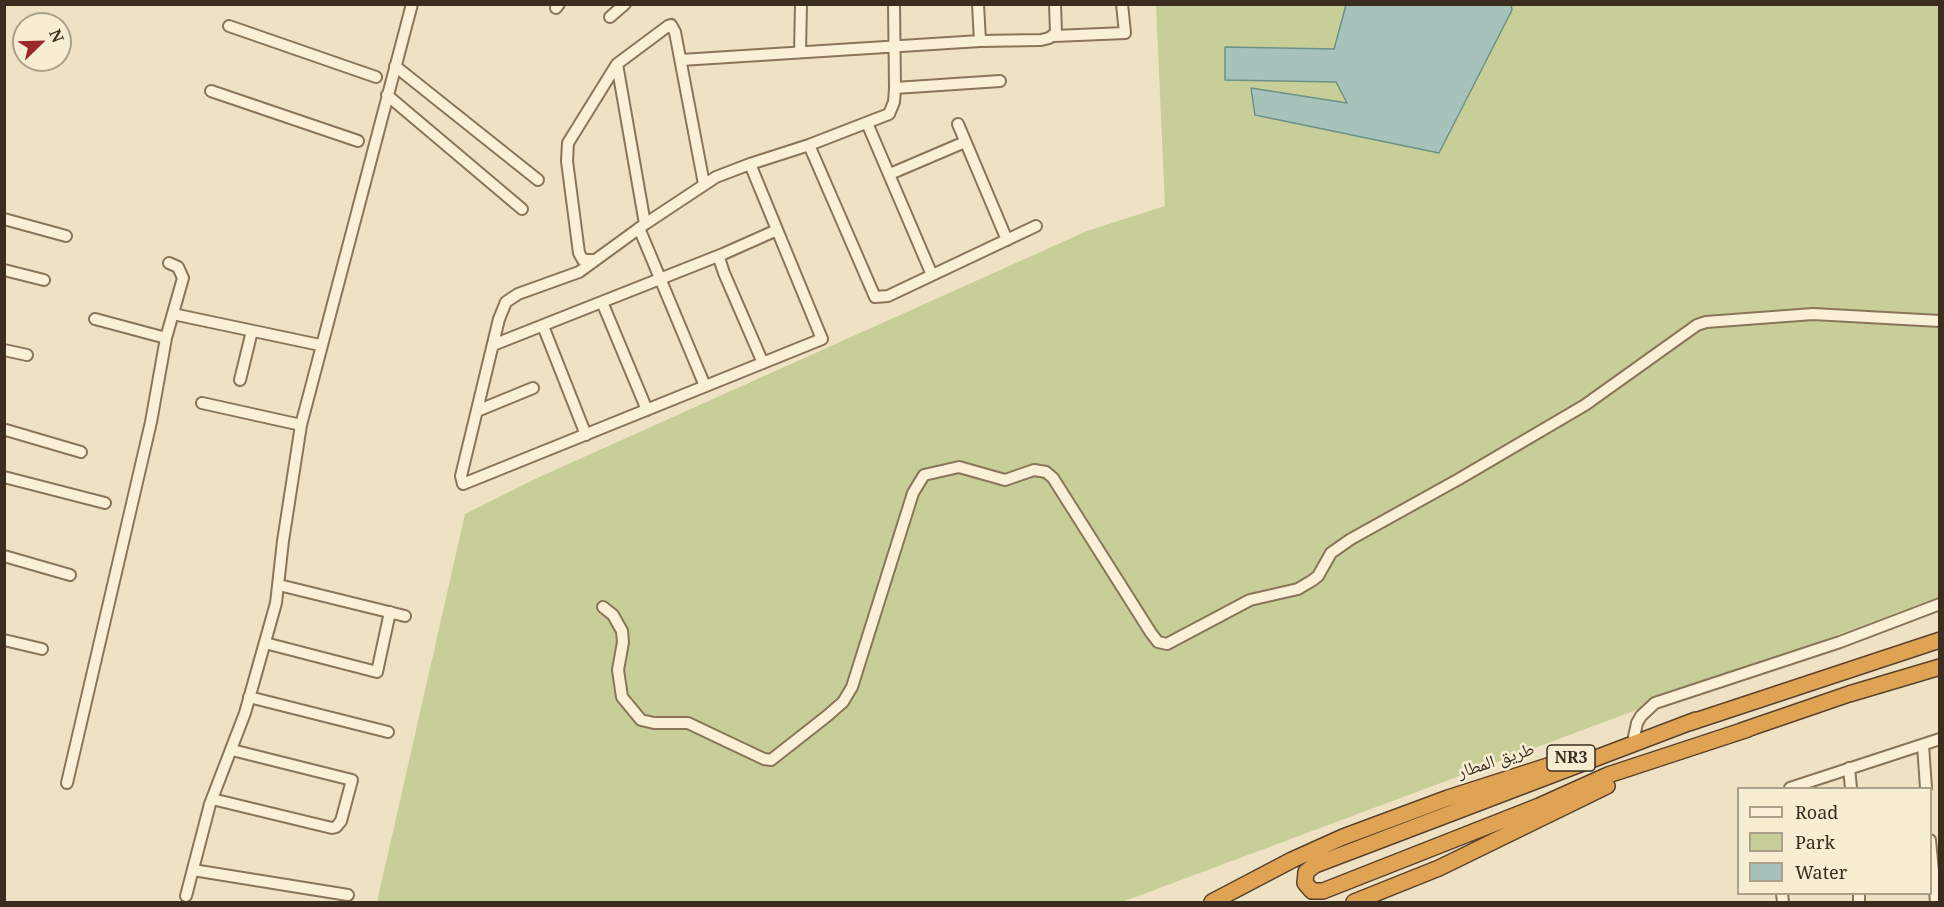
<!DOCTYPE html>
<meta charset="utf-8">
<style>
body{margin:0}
#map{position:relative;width:1944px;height:907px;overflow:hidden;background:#efe2c4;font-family:"Noto Serif",serif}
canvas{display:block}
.frame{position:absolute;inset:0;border:6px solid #3a2c1e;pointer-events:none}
.legend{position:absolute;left:1737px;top:787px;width:195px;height:108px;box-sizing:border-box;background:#f6edd3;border:2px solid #aba08b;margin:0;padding:8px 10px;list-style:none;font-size:18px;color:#3a2c1e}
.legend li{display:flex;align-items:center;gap:12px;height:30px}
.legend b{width:30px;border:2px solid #aba08b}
.north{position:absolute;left:12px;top:12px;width:60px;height:60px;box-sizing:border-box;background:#f6edd3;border:2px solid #aba08b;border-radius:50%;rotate:67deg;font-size:16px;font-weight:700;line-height:24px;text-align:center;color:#3a2c1e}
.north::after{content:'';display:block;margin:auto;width:21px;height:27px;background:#9b2828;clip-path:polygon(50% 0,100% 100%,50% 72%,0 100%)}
</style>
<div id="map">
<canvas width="1944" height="907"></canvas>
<div class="frame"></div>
<ul class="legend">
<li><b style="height:8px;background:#faf0d7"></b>Road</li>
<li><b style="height:16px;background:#c7ce97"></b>Park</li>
<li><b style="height:16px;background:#a6c2ba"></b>Water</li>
</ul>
<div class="north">N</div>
</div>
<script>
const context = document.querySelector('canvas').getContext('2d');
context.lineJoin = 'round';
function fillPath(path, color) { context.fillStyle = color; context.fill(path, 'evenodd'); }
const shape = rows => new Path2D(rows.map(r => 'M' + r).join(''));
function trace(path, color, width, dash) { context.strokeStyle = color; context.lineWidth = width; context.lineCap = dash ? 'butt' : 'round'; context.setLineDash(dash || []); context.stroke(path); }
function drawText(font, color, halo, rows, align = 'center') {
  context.font = font + ' "Noto Serif","Noto Naskh Arabic",serif'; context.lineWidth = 5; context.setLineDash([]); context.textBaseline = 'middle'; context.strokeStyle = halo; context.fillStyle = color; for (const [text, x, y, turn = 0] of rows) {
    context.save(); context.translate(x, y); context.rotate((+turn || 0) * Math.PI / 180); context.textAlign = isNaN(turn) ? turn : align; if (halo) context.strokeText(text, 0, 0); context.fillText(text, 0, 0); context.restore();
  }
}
fillPath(shape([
 [1156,5,1939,5,1939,597,1122,902,377,902,465,514,535,479,1087,231,1165,206]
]), '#c7ce97');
const water = shape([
 [1346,5,1511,5,1512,10,1439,153,1255,115,1251,88,1347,103,1336,82,1225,80,1225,47,1334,49,1346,5]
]);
fillPath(water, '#a6c2ba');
trace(water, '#6c9188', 1.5);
const minor = shape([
 [978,4,980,41],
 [556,8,559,4],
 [610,17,625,4],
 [229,26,376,77],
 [1054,36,1125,33,1122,4],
 [800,52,801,4],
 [681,60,980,41,1041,40,1049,38,1056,33,1055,4],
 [617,64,645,224],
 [395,66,538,180],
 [895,88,1000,81],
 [211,91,358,141],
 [387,95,522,209],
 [867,123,932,275],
 [958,124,1007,240],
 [809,145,875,297,888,296,1036,226],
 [750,164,822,339,463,484,461,476,499,319,506,302,518,294,579,272,645,224,716,177,750,164,809,145,889,114,894,102,895,88,894,4],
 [890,174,965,142],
 [4,219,66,236],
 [639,228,705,386],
 [595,260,583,260,579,253,567,161,568,143,617,64,668,26,671,25,675,32,704,184],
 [4,270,44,280],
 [602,302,647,410],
 [173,314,320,345],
 [95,319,166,338],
 [543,326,586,435],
 [493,345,723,254],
 [4,350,27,355],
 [763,363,724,273,719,258,723,254,777,230],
 [240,380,252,331],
 [202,403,301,425],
 [477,411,533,388],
 [6,430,81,452],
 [4,477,105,503],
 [4,556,70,575],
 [279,585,405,616],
 [603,607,613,615,622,631,623,642,618,670,622,697,641,720,654,723,688,723,764,759,771,760,827,716,843,702,852,687,913,493,924,475,959,467,1005,480,1034,470,1046,472,1053,478,1151,633,1158,642,1167,644,1250,600,1298,589,1313,580,1318,576,1331,553,1351,539,1459,479,1585,405,1697,325,1706,322,1813,314,1940,321],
 [4,640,42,649],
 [265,643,377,672,390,612],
 [249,697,388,732],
 [1634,737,1637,723,1641,716,1655,703,1840,642,1940,604],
 [1923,745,1926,788],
 [1849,768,1851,788],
 [67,783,151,422,166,338,183,278,178,267,169,263],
 [1790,788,1940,739],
 [212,799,332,828,336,827,341,821,352,780,232,750],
 [1930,840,1936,902],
 [193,870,348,895],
 [1782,894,1783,902],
 [1859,894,1859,902],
 [186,896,210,804,245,713,276,603,283,541,301,425,412,4]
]);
const highway = shape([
 [1696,720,1315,865,1306,872,1305,883,1312,891,1323,891,1539,806,1608,775,1748,729],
 [1689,723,1940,640],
 [1741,731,1849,694,1940,667],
 [1212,902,1292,860,1343,837,1448,798,1557,763],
 [1354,902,1439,868,1607,786]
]);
trace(minor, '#8a745a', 14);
trace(highway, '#58422e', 18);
trace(minor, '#faf0d7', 10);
trace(highway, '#e0a353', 15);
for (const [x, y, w] of [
 [1571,758,48]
]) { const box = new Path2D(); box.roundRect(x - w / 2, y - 13, w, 26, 4.5); context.fillStyle = '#f6edd3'; context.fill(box); trace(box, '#3a2c1e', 1.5); }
drawText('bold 16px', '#3a2c1e', null, [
 ["NR3",1571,758]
]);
drawText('18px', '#3a2c1e', '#f6edd3', [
 ["طريق المطار",1496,761,-18]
]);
</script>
